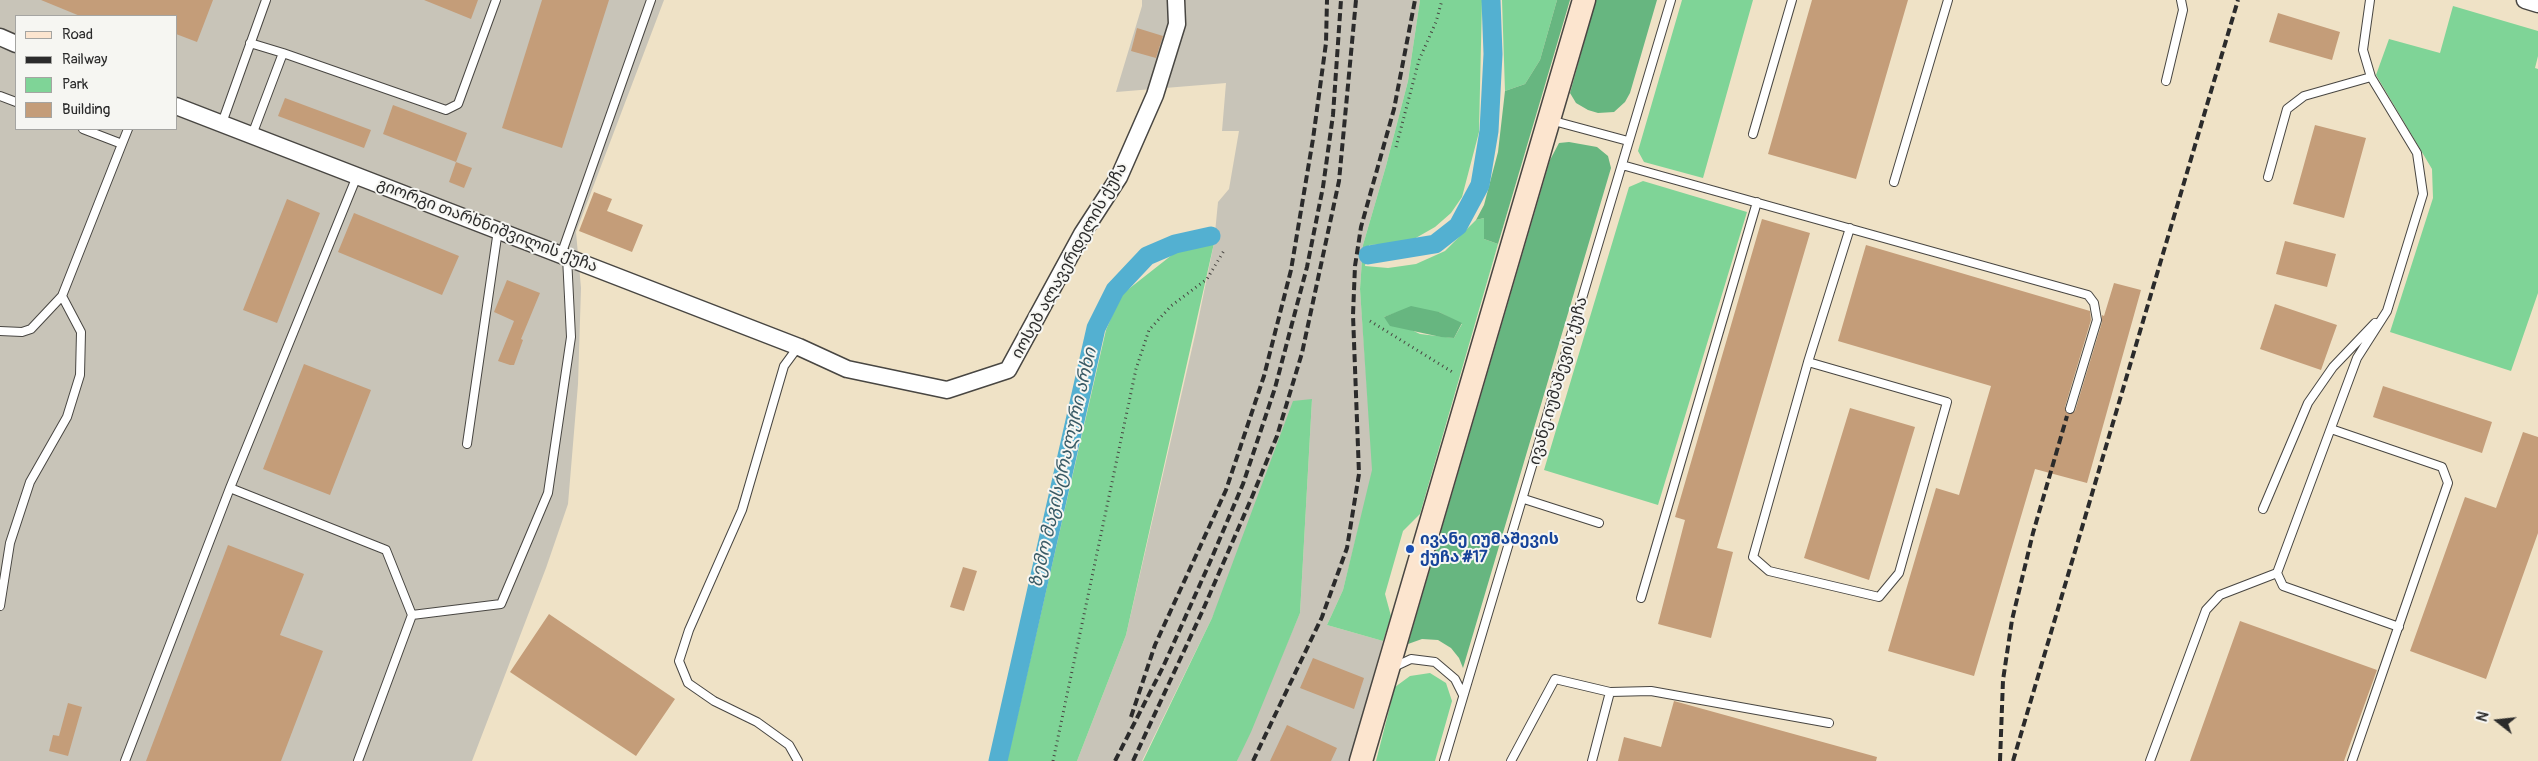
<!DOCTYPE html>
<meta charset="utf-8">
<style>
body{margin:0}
#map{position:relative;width:2538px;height:761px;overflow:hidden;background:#efe2c6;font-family:Pangolin,sans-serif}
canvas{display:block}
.legend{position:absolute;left:15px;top:15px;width:162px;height:115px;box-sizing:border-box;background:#f6f6f2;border:1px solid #a5a5a2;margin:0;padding:6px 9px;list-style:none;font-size:15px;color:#2b2b2b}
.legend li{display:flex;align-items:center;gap:10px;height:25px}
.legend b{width:25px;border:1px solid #a5a5a2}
.north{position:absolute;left:2473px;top:696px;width:50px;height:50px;-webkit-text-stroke:4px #f6f6f2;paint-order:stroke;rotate:286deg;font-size:14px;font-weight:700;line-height:20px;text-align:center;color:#2b2b2b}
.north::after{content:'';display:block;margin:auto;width:18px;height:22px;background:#2b2b2b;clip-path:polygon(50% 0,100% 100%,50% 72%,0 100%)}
</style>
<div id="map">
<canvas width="2538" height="761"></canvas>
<ul class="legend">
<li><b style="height:6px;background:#fce5cf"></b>Road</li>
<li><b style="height:6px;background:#2b2b2b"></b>Railway</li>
<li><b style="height:14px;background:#7fd497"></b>Park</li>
<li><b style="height:14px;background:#c49d79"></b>Building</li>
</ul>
<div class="north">N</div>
</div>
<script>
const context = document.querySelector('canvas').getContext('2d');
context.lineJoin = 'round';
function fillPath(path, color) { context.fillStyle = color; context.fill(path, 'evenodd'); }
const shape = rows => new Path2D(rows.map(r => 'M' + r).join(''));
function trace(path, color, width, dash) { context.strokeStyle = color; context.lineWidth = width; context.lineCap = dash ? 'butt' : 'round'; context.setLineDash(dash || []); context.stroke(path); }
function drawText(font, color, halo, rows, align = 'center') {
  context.font = font + ' Pangolin,"Noto Sans Georgian",sans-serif'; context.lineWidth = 4; context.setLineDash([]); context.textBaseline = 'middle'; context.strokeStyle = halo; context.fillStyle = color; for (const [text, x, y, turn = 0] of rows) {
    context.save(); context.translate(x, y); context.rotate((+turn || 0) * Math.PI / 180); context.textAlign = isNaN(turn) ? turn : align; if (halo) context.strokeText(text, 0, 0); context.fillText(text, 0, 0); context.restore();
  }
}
fillPath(shape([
 [0,0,664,0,576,232,581,288,578,384,568,504,546,568,472,761,0,761],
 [16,16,176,16,176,129,16,129],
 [1142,0,1420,0,1408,81,1386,166,1363,245,1360,289,1373,470,1343,590,1327,625,1383,641,1349,761,1237,761,1300,613,1312,399,1212,618,1142,761,1077,761,1126,635,1196,331,1214,243,1218,202,1229,189,1239,131,1222,131,1226,83,1116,92,1142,6]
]), '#c8c4b8');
fillPath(shape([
 [1420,0,1482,0,1479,132,1462,197,1451,213,1435,227,1407,243,1369,245,1365,266,1388,268,1416,264,1445,251,1476,220,1484,218,1484,239,1498,244,1420,514,1403,531,1385,594,1391,616,1383,641,1327,625,1343,590,1372,470,1360,289,1363,245,1386,166,1408,81],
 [1398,312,1439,312,1462,324,1454,338,1420,334,1384,317],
 [1502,0,1557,0,1540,60,1525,84,1505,91],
 [1682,0,1753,0,1703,178,1644,162,1638,151],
 [2453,6,2538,31,2538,56,2535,68,2538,69,2538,293,2511,371,2390,332,2433,198,2432,169,2376,75,2389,39,2440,53],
 [1643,181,1747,212,1658,505,1544,470,1629,187],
 [1214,243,1126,635,1077,761,1007,761,1106,330,1121,295,1177,251],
 [1312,399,1300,613,1251,732,1237,761,1143,761,1212,618,1293,401],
 [1430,673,1446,683,1452,701,1435,761,1376,761,1395,687,1410,676]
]), '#7fd497');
fillPath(shape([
 [1557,0,1570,0,1498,244,1484,239,1484,218,1476,220,1484,205,1498,152,1505,91,1525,84,1540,60],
 [1596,0,1657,0,1630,93,1625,102,1614,112,1598,113,1588,110,1576,103,1570,93],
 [1569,142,1597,147,1608,156,1611,168,1463,668,1459,658,1451,648,1438,640,1422,639,1408,644,1550,160,1559,143],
 [1411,306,1439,312,1462,323,1454,338,1441,337,1390,326,1384,317]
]), '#67b680');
trace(shape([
 [1368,255,1435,244,1458,226,1480,185,1489,131,1493,54,1491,0],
 [998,761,1096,328,1115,290,1147,256,1175,244,1211,236]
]), '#53b0d1', 19);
fillPath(shape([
 [41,0,213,0,197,42,176,34,176,16,80,16],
 [424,0,478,0,471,19],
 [542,0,609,0,562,148,502,128],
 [1812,0,1908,0,1856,179,1768,154],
 [2278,13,2340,32,2332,60,2269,42],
 [1137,28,1163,36,1156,58,1131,51],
 [285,98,371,130,364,148,278,116],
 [393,105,467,133,456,162,383,134],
 [2315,125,2366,138,2344,218,2293,204],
 [456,162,472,168,464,188,449,182],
 [594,192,612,199,607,211,643,225,632,252,579,231],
 [287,199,320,213,277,323,243,310],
 [354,213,459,256,442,295,338,252],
 [1762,219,1810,233,1717,548,1733,552,1711,638,1658,624,1685,520,1675,517],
 [2285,241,2336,254,2327,287,2276,274],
 [1866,245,2090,311,2091,320,2065,407,2069,414,2075,411,2102,322,2102,315,2104,316,2114,283,2141,290,2087,483,2035,469,1974,676,1888,651,1936,488,1959,495,1991,386,1838,341],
 [507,280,540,293,521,339,523,340,514,365,510,365,498,361,514,321,494,312],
 [2275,304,2337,325,2321,370,2260,349],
 [304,364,371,390,330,495,263,469],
 [2383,386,2492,422,2482,453,2373,417],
 [1850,408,1915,427,1869,580,1804,558],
 [2523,432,2538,437,2538,533,2486,679,2410,651,2465,497,2496,508],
 [228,545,304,574,280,635,323,651,281,761,146,761],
 [963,567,977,571,964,611,950,607],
 [549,614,675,699,636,756,510,672],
 [2240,621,2377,670,2344,761,2190,761],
 [1313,658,1364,678,1354,709,1300,688],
 [1674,701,1877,757,1876,761,1618,761,1624,737,1661,747],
 [68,703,82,707,68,756,49,751,53,735,59,736],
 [1287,725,1337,748,1331,761,1270,761]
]), '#c49d79');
const lane = shape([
 [2370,0,2363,50,2371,77,2417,153,2423,194,2387,311,2357,358,2277,573,2283,586,2399,627],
 [250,43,283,53],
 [2166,81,2183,10,2181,0],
 [0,96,16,102],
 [1550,120,1628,141],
 [222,123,266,0],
 [83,129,122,144,128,129],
 [1753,134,1792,0],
 [252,135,283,53,446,110,458,104,496,0],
 [1622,165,2088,295,2094,303,2097,320,2070,409],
 [2268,177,2287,109,2304,96,2371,77],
 [1894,182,1948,0],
 [561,255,651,0],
 [0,331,22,332,31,329,62,296,122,144],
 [1808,362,1947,402,1899,573,1879,597,1769,571,1753,557,1808,362,1850,228],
 [2331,429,2442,467,2448,483,2352,761],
 [467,444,498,230],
 [230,488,386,550,412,615],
 [1524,499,1599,523],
 [2263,509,2308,403,2333,367,2375,323],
 [1641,598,1757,202],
 [0,606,10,543,30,482,67,417,80,375,81,332,62,296],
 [1394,667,1411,659,1435,662,1455,679,1463,695],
 [125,761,230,488,357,176],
 [358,761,412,615,501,604,548,493,571,337,567,257],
 [798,761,789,745,757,722,714,701,688,683,679,661,689,630,742,510,784,366,798,347],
 [1444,761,1671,0],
 [1511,761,1555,679,1610,692,1651,691,1829,723],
 [1592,761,1610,692],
 [2150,761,2206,610,2220,595,2277,573]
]);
const street = shape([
 [2525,0,2538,4],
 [0,37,16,44],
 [176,106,799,347,847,369,947,390,1008,370,1082,234,1119,177,1155,95,1177,24,1176,0]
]);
const secondary = shape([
 [1361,761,1584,0]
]);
trace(lane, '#484642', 10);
trace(street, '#484642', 19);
trace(secondary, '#484642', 25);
trace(shape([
 [1396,147,1419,60,1436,22,1442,0],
 [1370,321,1454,373],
 [1053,761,1136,369,1149,330,1171,306,1207,279,1225,249]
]), '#484642', 3, [1, 4]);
trace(lane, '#fff', 8);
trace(street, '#fff', 16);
trace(secondary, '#fce5cf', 22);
trace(shape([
 [1131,717,1155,645,1226,490,1264,376,1291,270,1313,139,1326,43,1327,0],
 [1115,761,1163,667,1210,562,1243,484,1275,388,1307,267,1323,187,1333,115,1341,0],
 [1133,761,1202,612,1252,497,1277,436,1302,353,1339,181,1356,0],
 [1253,761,1322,617,1347,548,1359,474,1353,315,1355,266,1361,227,1394,109,1415,0],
 [2000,761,2003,680,2012,620,2033,533,2067,416],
 [2013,761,2238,0]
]), '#2b2b2b', 4, [8, 4]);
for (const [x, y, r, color] of [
 [1410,549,5,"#1a4fb4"]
]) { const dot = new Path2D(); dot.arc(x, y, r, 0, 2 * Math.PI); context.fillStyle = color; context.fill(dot); trace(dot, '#f6f6f2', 2); }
drawText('16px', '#2b2b2b', '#f6f6f2', [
 ["გიორგი თარხნიშვილის ქუჩა",487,226,21],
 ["იოსებ ალავერდელის ქუჩა",1070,261,-61],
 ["ივანე იუმაშევის ქუჩა",1559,381,-74]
]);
drawText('bold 16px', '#164399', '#f6f6f2', [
 ["ივანე იუმაშევის",1420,540],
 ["ქუჩა #17",1420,558]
], 'left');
drawText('italic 18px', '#395a65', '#f6f6f2', [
 ["ზემო მაგისტრალური არხი",1064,468,-77]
]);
</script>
